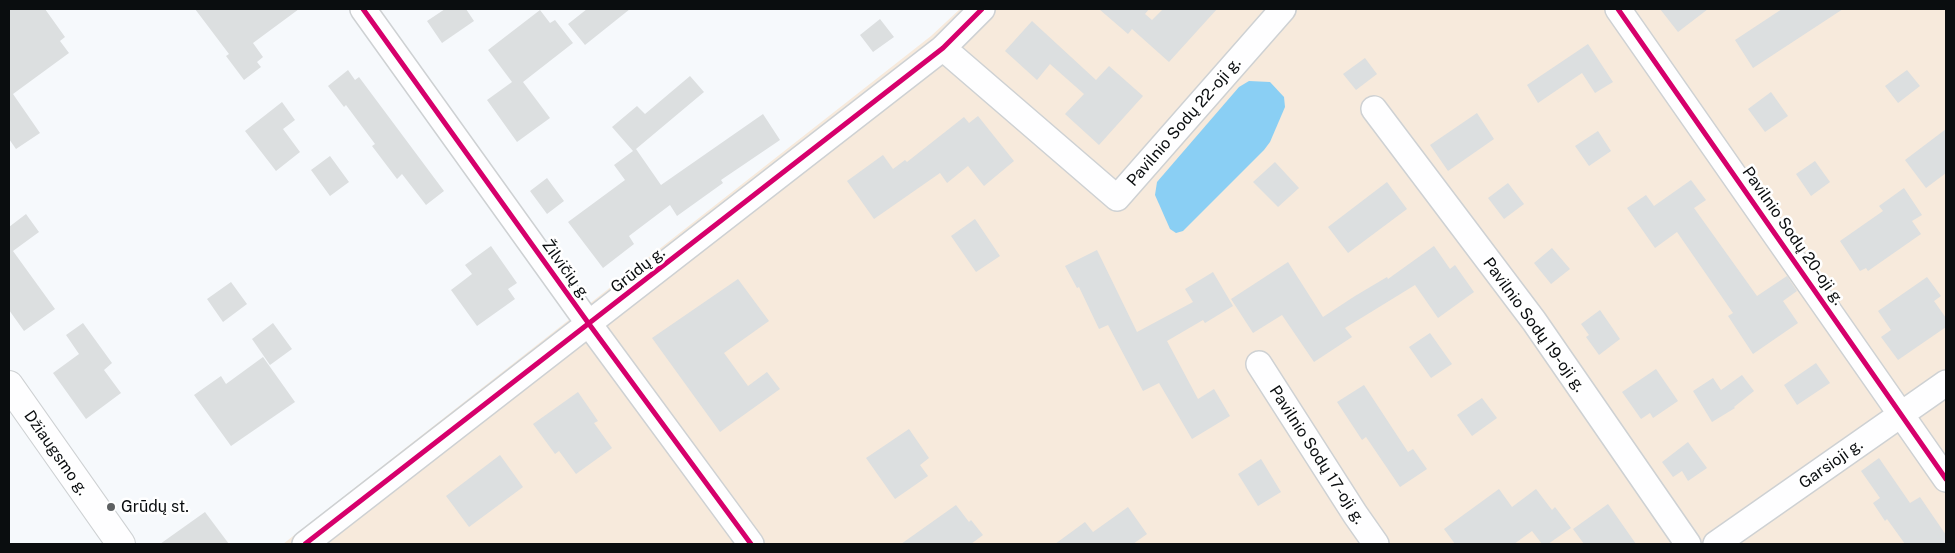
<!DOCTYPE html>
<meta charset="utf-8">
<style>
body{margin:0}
#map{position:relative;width:1955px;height:553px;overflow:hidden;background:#f6f9fc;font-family:"Public Sans",sans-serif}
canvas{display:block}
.frame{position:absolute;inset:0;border:10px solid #0a0d0f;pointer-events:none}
</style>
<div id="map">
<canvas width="1955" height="553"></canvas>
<div class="frame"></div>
</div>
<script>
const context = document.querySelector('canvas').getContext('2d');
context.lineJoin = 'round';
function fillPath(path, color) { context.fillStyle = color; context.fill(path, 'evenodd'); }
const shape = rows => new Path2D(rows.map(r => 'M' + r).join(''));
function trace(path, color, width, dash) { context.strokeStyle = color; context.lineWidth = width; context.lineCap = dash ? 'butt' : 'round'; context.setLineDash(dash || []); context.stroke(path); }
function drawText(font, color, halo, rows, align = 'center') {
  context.font = font + ' "Public Sans",sans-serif'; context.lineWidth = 5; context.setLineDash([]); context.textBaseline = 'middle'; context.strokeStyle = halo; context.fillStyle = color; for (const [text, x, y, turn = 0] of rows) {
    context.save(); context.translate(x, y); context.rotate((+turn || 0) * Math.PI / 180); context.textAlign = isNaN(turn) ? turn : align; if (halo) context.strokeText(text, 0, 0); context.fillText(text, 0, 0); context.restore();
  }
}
fillPath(shape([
 [960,9,1946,9,1946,544,283,544,931,36]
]), '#f7eadc');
fillPath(shape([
 [1249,81,1270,82,1284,97,1285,107,1270,142,1264,150,1183,231,1176,233,1170,229,1155,195,1157,182,1239,87]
]), '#8acff4');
fillPath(shape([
 [9,9,45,9,65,37,60,41,69,53,13,94,40,133,16,149,9,139],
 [195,9,299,9,253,43,263,57,257,62,261,67,244,80,226,56,229,54],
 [445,9,466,9,474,21,442,43,427,21],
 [587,9,630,9,585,45,568,24],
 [1099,9,1149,9,1145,14,1152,20,1163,9,1217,9,1169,62,1132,29,1128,34],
 [1660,9,1708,9,1678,32],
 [1782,9,1843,9,1753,68,1735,40],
 [540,10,550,23,555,20,573,43,523,82,550,118,517,142,487,100,512,82,488,50],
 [880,19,894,37,873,52,860,35],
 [1032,21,1096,80,1109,66,1143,96,1099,145,1065,114,1084,94,1050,64,1037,80,1005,51],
 [1588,44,1613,82,1595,93,1582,73,1538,103,1527,85],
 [1365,58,1377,74,1356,90,1343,74],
 [348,70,355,80,359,77,444,191,426,205,402,174,397,179,372,146,375,144,346,105,344,107,328,86],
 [1907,70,1920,86,1898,103,1885,86],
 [690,76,704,92,636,149,661,185,763,114,780,140,721,180,723,183,677,216,670,205,629,236,634,244,603,268,568,222,625,180,614,165,633,151,612,127,637,106,645,114],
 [1771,92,1788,116,1765,132,1748,109],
 [282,102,295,120,283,129,300,152,276,171,245,131],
 [1477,113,1494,139,1448,171,1430,145],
 [978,116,1014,161,984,186,968,166,947,183,940,173,874,219,847,181,883,155,893,169,905,160,907,162,964,117,969,123],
 [1946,129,1946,173,1926,188,1905,160],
 [1598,131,1611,151,1589,166,1575,146],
 [330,156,349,182,330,196,311,170],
 [1815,161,1830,182,1811,196,1796,174],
 [1275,162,1299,188,1278,207,1253,182],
 [547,178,564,201,547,214,530,191],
 [1691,180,1706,200,1694,208,1757,296,1787,276,1797,291,1783,301,1798,323,1753,354,1728,316,1733,313,1677,232,1655,248,1627,208,1646,195,1654,206],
 [1387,182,1407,209,1348,253,1328,227],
 [1508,183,1524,204,1504,219,1488,198],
 [1904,188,1922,215,1912,221,1921,234,1868,271,1866,268,1860,271,1840,241,1883,211,1879,206],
 [26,214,39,232,13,251,55,309,24,331,9,310,9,227],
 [975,219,1000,256,976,272,951,236],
 [491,246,517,283,508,289,515,299,477,326,451,290,472,274,465,265],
 [1434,246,1450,269,1455,265,1474,292,1438,318,1415,285,1345,328,1352,337,1314,362,1282,315,1253,333,1231,299,1288,262,1323,317,1355,296,1387,277,1388,279],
 [1552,248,1570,269,1551,284,1534,263],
 [1097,250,1137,332,1193,302,1185,289,1213,272,1233,306,1205,323,1203,320,1167,341,1198,399,1214,389,1230,416,1192,439,1159,383,1143,391,1108,325,1099,329,1079,287,1077,288,1065,266],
 [1927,277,1941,296,1934,301,1946,318,1946,327,1898,360,1881,337,1891,330,1878,311],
 [738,279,769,321,724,353,748,386,767,372,780,389,720,432,652,338],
 [231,282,247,304,223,322,207,299],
 [1600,310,1620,339,1599,355,1586,337,1589,335,1581,324],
 [83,323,112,363,104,370,121,393,86,419,53,373,79,354,66,335],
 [273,323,292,349,270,365,252,339],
 [1430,333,1452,364,1431,378,1409,347],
 [263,357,295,402,231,446,194,395,221,376,226,384],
 [1816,363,1830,383,1797,405,1784,385],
 [1656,369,1678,401,1653,418,1650,413,1641,419,1622,392],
 [1742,375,1754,391,1734,407,1735,408,1712,422,1693,391,1713,378,1721,390],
 [1364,385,1408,452,1413,449,1427,469,1400,487,1366,437,1362,440,1337,402],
 [578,392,598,421,594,423,612,448,576,474,559,451,555,454,533,424],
 [1482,398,1497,418,1472,436,1457,415],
 [909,429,929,458,920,465,928,476,895,499,866,458],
 [1688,442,1707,468,1688,481,1682,471,1673,477,1662,462],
 [500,455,523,487,469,527,446,496],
 [1879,458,1910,503,1920,497,1946,535,1946,544,1905,544,1887,519,1885,521,1873,503,1880,498,1861,471],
 [1261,459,1281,492,1258,506,1238,474],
 [1499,489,1512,507,1536,489,1552,510,1555,507,1571,528,1548,544,1542,544,1532,531,1514,544,1455,544,1444,529],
 [1608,504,1636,544,1584,544,1573,529],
 [956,505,969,522,971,520,983,535,971,544,901,544],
 [1128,507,1147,534,1133,544,1055,544,1085,522,1093,532],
 [205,512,229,544,160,544]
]), '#dcdfe0');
const street = shape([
 [363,9,589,324,751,544],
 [1618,9,1946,479],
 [943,48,1117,198,1283,9],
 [1374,109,1534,321,1688,544],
 [1259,364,1355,514,1376,544],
 [305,544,943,48,982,9],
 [1716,544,1946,383]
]);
const secondary = shape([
 [9,385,121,544]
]);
trace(street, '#ced1d3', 28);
trace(secondary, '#ced1d3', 30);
trace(street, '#fefeff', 25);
trace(secondary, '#fefeff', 28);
trace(shape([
 [363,9,589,324,751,544],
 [1618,9,1946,479],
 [305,544,943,48,982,9]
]), '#d6006c', 5);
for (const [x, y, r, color] of [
 [111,507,5,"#5d6062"]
]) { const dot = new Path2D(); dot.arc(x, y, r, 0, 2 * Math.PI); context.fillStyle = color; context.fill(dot); trace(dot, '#fff', 2); }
drawText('16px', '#0a0d0f', '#fff', [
 ["Pavilnio Sodų 22-oji g.",1184,122,-49],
 ["Pavilnio Sodų 20-oji g.",1793,236,55],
 ["Žilvičių g.",566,270,54],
 ["Grūdų g.",638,270,-38],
 ["Pavilnio Sodų 19-oji g.",1534,325,54],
 ["Džiaugsmo g.",56,453,55],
 ["Pavilnio Sodų 17-oji g.",1317,455,57],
 ["Garsioji g.",1831,464,-35]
]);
drawText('16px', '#0a0d0f', '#fff', [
 ["Grūdų st.",121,507]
], 'left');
</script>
